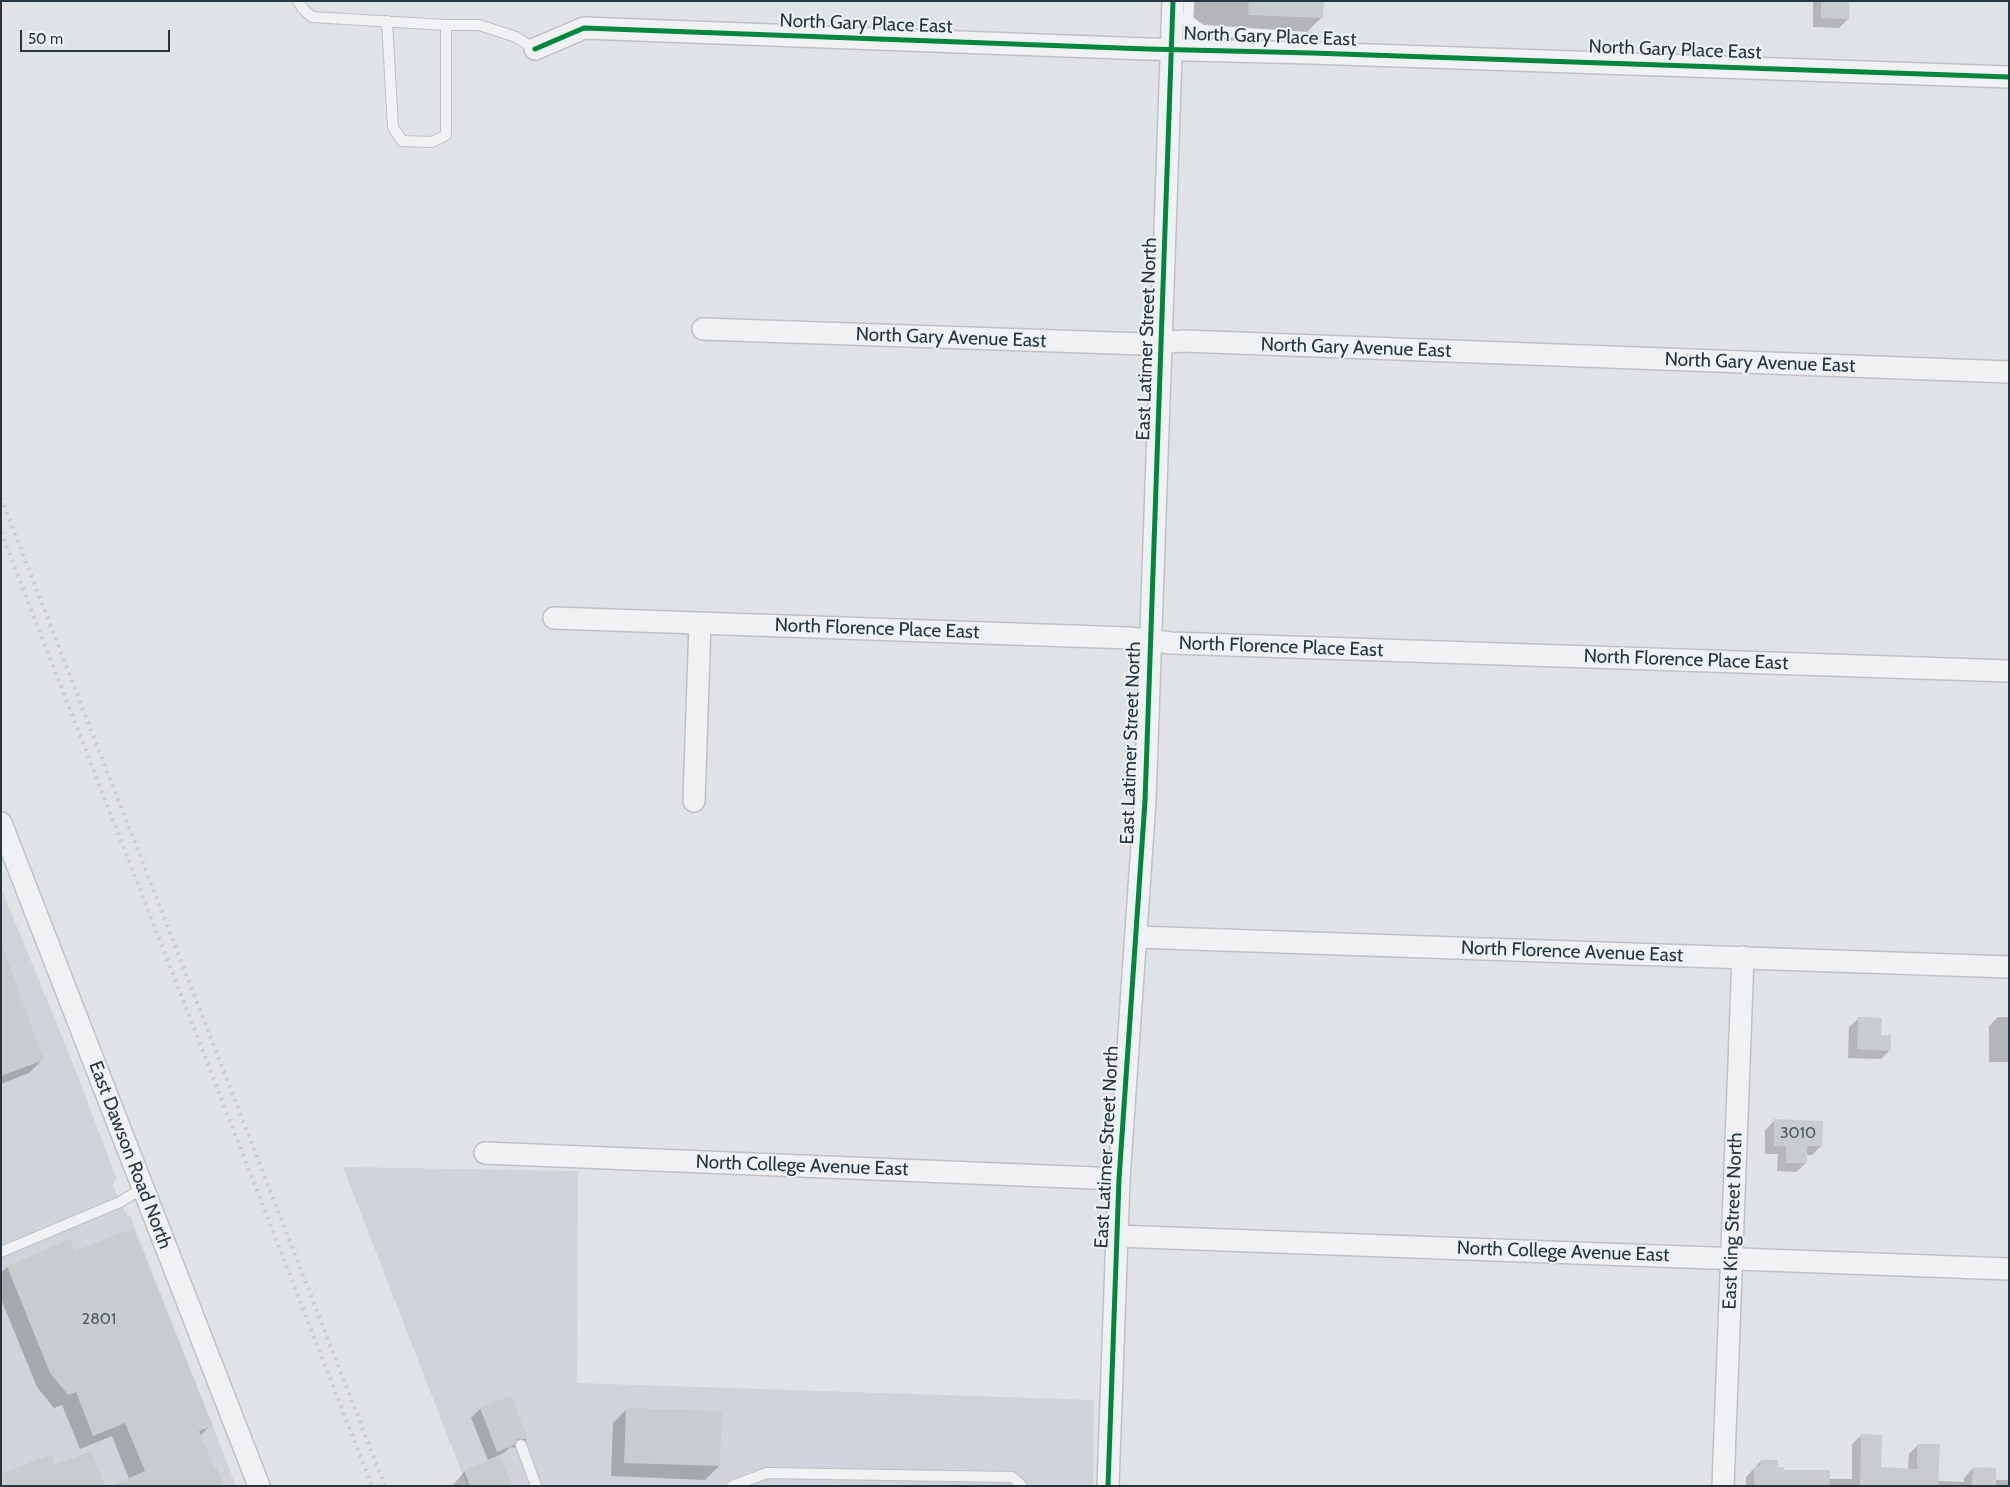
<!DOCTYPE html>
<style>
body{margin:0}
#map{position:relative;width:2010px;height:1487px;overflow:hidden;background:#e0e3e6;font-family:Cabin,sans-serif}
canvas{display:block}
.frame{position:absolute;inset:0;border:2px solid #27353f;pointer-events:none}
.scale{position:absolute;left:20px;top:30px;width:150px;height:22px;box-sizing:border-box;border:2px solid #27353f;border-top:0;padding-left:6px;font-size:15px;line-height:18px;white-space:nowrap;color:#27353f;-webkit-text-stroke:4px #edf3f6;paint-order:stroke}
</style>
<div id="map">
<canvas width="2010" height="1487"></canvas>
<div class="frame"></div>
<div class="scale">50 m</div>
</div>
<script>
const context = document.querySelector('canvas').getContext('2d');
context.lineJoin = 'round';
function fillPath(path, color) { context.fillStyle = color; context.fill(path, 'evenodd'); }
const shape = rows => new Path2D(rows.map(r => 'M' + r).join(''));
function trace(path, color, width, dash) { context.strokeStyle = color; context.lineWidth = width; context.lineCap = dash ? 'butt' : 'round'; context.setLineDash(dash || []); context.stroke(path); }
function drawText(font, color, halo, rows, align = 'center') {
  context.font = font + ' Cabin,sans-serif'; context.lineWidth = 4; context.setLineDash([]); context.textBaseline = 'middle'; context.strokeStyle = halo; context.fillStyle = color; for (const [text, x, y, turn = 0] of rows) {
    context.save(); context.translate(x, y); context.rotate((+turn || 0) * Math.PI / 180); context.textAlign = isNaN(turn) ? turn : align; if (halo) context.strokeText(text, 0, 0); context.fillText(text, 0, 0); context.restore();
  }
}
fillPath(shape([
 [1,888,70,1056,116,1177,113,1186,127,1216,130,1215,236,1486,1,1486],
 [343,1167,578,1171,577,1383,1094,1400,1093,1486,467,1486]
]), '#ced4d9');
fillPath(shape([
 [1178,1,1322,1,1322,17,1294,45,1177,41],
 [1813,1,1848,1,1848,19,1839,28,1813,27],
 [1,947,43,1059,29,1073,1,1084],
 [1998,1017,2009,1017,2009,1061,2007,1062,1989,1062,1989,1026],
 [1859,1018,1880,1036,1890,1050,1881,1059,1848,1058,1849,1027],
 [1774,1121,1821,1146,1812,1155,1806,1155,1806,1163,1796,1172,1777,1171,1778,1154,1765,1154,1765,1130],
 [75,1253,211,1425,200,1436,214,1470,129,1479,112,1436,80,1449,62,1405,54,1408,37,1387,1,1299,1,1273,7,1267],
 [510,1398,527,1439,518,1448,510,1447,504,1453,488,1460,471,1418,480,1409],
 [627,1409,719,1466,705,1480,611,1476,613,1423],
 [1862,1435,1880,1469,1908,1470,1909,1454,1918,1445,1937,1481,1964,1482,1964,1478,1973,1468,1995,1480,2009,1480,2009,1486,1746,1486,1746,1477,1761,1461,1782,1471,1829,1479,1852,1479,1852,1444],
 [465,1471,511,1486,452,1486]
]), '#0003');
fillPath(shape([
 [1249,1,1324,1,1323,18,1248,15],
 [1821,1,1849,1,1849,19,1821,18],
 [1,948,3,948,44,1060,1,1076],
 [1858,1017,1882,1018,1881,1035,1891,1035,1891,1051,1857,1049],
 [1774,1119,1823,1121,1822,1146,1807,1146,1807,1163,1786,1163,1786,1146,1774,1146],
 [133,1228,213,1426,199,1431,215,1469,217,1468,224,1486,111,1486,145,1471,125,1423,93,1436,76,1392,68,1395,50,1373,7,1266,70,1239,75,1251],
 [511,1396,528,1439,518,1439,514,1445,497,1452,480,1408],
 [626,1408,722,1411,720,1466,624,1463],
 [1861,1434,1882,1435,1881,1467,1917,1469,1917,1444,1940,1444,1938,1486,1860,1486],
 [91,1451,105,1486,1,1486,1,1474,51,1454,55,1465],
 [501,1456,512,1486,470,1486,464,1470],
 [1761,1460,1778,1460,1778,1467,1784,1467,1784,1470,1830,1470,1830,1486,1754,1486,1754,1467,1760,1466],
 [1973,1467,1996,1468,1996,1486,1972,1486]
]), '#c8ccce');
const service = shape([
 [298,1,303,9,312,17,446,25,479,25,516,37,535,49],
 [1173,20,1188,20,1202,30,1304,37,1313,40,1312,53],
 [1188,20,1189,1],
 [387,21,393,127,402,141,432,142,446,135,446,25],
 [1,1252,120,1202,143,1188],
 [521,1445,536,1486],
 [732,1486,767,1473,1012,1477,1022,1486]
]);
const minor = shape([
 [535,49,584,28,1147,49,1312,53,2009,77],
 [703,329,1144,344,1184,341,2009,372],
 [554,618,1129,638,1171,643,2009,671],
 [694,801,700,623],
 [1,823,259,1486],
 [1136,937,2009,967],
 [485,1153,1119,1179],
 [1116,1236,2009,1269],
 [1108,1486,1119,1179,1145,801,1173,1],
 [1723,1486,1743,957]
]);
trace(service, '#bec1c4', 12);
trace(minor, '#bec1c4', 24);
trace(service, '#f0f1f2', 10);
trace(minor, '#f0f1f2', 21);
trace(shape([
 [1,498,385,1486],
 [1,532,372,1486]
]), '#c9cbcd', 4, [2.5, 5]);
trace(shape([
 [535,49,584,28,1147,49,1312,53,2009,77],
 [1108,1486,1119,1179,1145,801,1173,1]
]), '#00873e', 5);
drawText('16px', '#505c64', null, [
 ["3010",1798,1133],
 ["2801",99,1319]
]);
drawText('19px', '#27353f', '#edf3f6', [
 ["North Gary Place East",866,24,2],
 ["North Gary Place East",1270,37,2],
 ["North Gary Place East",1675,50,2],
 ["North Gary Avenue East",951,338,2],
 ["East Latimer Street North",1147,339,-88],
 ["North Gary Avenue East",1356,348,2],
 ["North Gary Avenue East",1760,363,2],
 ["North Florence Place East",877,629,2],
 ["North Florence Place East",1281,647,2],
 ["North Florence Place East",1686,660,2],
 ["East Latimer Street North",1131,743,-88],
 ["North Florence Avenue East",1572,952,2],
 ["East Latimer Street North",1107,1147,-87],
 ["East Dawson Road North",130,1155,69],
 ["North College Avenue East",802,1166,2],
 ["East King Street North",1733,1221,-88],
 ["North College Avenue East",1563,1252,2]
]);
</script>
